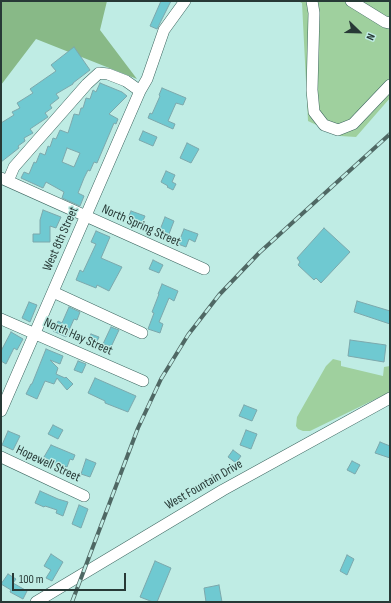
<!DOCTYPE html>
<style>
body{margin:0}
#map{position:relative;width:391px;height:603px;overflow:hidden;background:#bfece4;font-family:"Sofia Sans Condensed",sans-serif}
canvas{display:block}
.frame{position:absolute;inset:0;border:2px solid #273936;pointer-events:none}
.north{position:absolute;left:339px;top:12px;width:40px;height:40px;-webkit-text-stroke:3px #bfece4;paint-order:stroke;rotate:113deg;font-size:11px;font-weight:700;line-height:16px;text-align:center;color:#273936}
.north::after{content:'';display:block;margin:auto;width:14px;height:18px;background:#273936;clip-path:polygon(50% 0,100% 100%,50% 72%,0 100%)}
.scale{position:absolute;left:12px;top:573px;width:114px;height:18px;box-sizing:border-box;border:2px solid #273936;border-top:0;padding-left:5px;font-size:12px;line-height:14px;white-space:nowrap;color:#273936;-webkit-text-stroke:3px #bfece4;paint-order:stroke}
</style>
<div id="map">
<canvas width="391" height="603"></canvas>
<div class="frame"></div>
<div class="north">N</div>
<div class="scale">100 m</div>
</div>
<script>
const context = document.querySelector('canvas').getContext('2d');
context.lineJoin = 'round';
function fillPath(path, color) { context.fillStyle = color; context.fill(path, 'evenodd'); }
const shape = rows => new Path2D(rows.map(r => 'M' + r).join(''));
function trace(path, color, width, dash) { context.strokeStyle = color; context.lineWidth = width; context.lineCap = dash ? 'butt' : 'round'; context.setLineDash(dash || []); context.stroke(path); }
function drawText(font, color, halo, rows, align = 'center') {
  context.font = font + ' "Sofia Sans Condensed",sans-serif'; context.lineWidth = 3; context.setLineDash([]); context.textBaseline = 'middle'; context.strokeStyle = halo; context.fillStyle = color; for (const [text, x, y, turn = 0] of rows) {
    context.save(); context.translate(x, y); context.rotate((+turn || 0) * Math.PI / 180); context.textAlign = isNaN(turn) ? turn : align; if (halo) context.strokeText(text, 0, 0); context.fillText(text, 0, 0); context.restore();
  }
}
fillPath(shape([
 [298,1,390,1,390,98,356,137,340,136,308,121,302,3],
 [333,359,341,361,341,366,383,376,384,367,390,366,390,392,310,431,303,431,298,429,296,426,297,417,326,366]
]), '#9fd09e');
fillPath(shape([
 [1,1,107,1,100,30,137,79,36,39,1,85]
]), '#88b987');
const building = shape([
 [161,1,171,1,157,29,150,26,161,1],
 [74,47,90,70,73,83,73,84,56,94,59,98,50,105,52,108,45,113,48,117,30,129,33,133,24,138,25,141,18,146,19,148,1,162,1,123,14,115,12,112,20,108,17,103,33,93,30,89,56,71,51,65,74,47],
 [100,83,122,92,127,96,109,114,118,119,116,124,114,123,97,163,94,162,90,171,88,170,84,178,78,193,84,196,80,206,62,198,64,192,46,182,43,188,21,178,24,172,29,174,34,162,36,163,40,153,45,155,48,146,50,147,53,138,56,139,60,130,68,133,74,114,79,115,81,108,83,108,86,98,90,99,93,90,96,92,100,83],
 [67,148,80,153,74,167,62,162,67,148],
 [162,88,186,98,183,105,176,103,168,121,175,124,173,129,148,118,150,113,152,114,160,96,159,95,162,88],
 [143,131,157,137,153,146,139,140,143,131],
 [187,143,199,149,191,163,180,158,187,143],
 [166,171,175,175,172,182,176,184,173,190,167,187,168,186,161,182,166,171],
 [43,210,61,217,56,228,50,226,50,242,33,242,33,234,40,234,40,220,43,210],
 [131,211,145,216,142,223,128,218,131,211],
 [165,217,174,221,167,239,158,235,165,217],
 [324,228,350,252,321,283,316,278,314,280,298,265,300,262,297,258,324,228],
 [184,229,198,234,195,242,189,239,186,247,178,244,184,229],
 [96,231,110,237,101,258,122,267,109,291,97,285,96,288,76,280,80,270,83,272,96,244,91,242,96,231],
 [153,260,163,265,159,273,149,269,153,260],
 [162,284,178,291,174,301,169,298,159,322,163,324,160,333,148,329,154,313,152,312,159,294,158,294,162,284],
 [357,301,390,311,390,324,354,312,357,301],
 [29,302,37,305,30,322,22,318,29,302],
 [69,307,80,312,77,320,74,319,66,337,53,331,58,321,62,323,69,307],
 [111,327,119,330,111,347,103,344,111,327],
 [11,332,23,339,17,350,14,348,6,364,1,361,1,351,11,332],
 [91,334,99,337,95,346,87,342,91,334],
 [350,340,386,345,384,362,348,356,350,340],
 [46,349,63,356,60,364,50,360,58,368,56,374,65,378,66,377,73,384,67,390,57,378,54,384,45,381,37,399,26,394,31,384,32,384,46,349],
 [78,361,86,364,82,373,74,370,78,361],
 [95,378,136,396,128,412,105,403,105,401,88,393,95,378],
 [244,405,257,410,252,421,239,416,244,405],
 [53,425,63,430,58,439,48,434,53,425],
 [246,430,257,434,251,449,240,445,246,430],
 [8,431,20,436,13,450,2,445,8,431],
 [380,442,390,446,390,458,375,453,380,442],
 [51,445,75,455,73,460,70,459,67,467,50,461,44,457,51,445],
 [233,450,241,456,236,463,228,457,233,450],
 [86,459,96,463,90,477,81,474,86,459],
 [352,461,360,465,355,474,347,470,352,461],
 [40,491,58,499,68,502,63,516,56,513,57,510,45,506,44,507,35,503,40,491],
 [79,505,88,509,81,528,72,524,79,505],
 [51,554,63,562,52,581,46,578,51,570,44,566,51,554],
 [347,555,354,559,347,575,340,571,347,555],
 [155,561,171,568,157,602,153,602,140,597,155,561],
 [8,574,16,579,13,583,27,591,23,599,10,592,11,590,1,584,8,574],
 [219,585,222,602,206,602,204,588,219,585]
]);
fillPath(building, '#6fc9d1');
trace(building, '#7ca8ac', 1);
const minor = shape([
 [312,1,314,13,312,90,314,112,324,125,338,130,353,124,390,85],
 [351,1,385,22,390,23],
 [1,178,204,269],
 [8,181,14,167,87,84,99,73,108,74,126,81,140,91],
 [53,292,142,333],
 [1,319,143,381],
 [1,411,140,91,147,79,164,30,185,1],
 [1,457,84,496],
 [36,602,223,490,390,398]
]);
trace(minor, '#3e6761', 12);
trace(minor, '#fff', 11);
const rail = shape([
 [72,602,138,428,161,379,188,335,219,295,259,253,390,134]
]);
trace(rail, '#4f6864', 4);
trace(rail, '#bfece4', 2.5, [8]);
drawText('13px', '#273936', '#bfece4', [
 ["North Spring Street",141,226,24],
 ["West 8th Street",61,239,-66],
 ["North Hay Street",78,337,24],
 ["Hopewell Street",48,464,25],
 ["West Fountain Drive",204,485,-30]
]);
</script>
